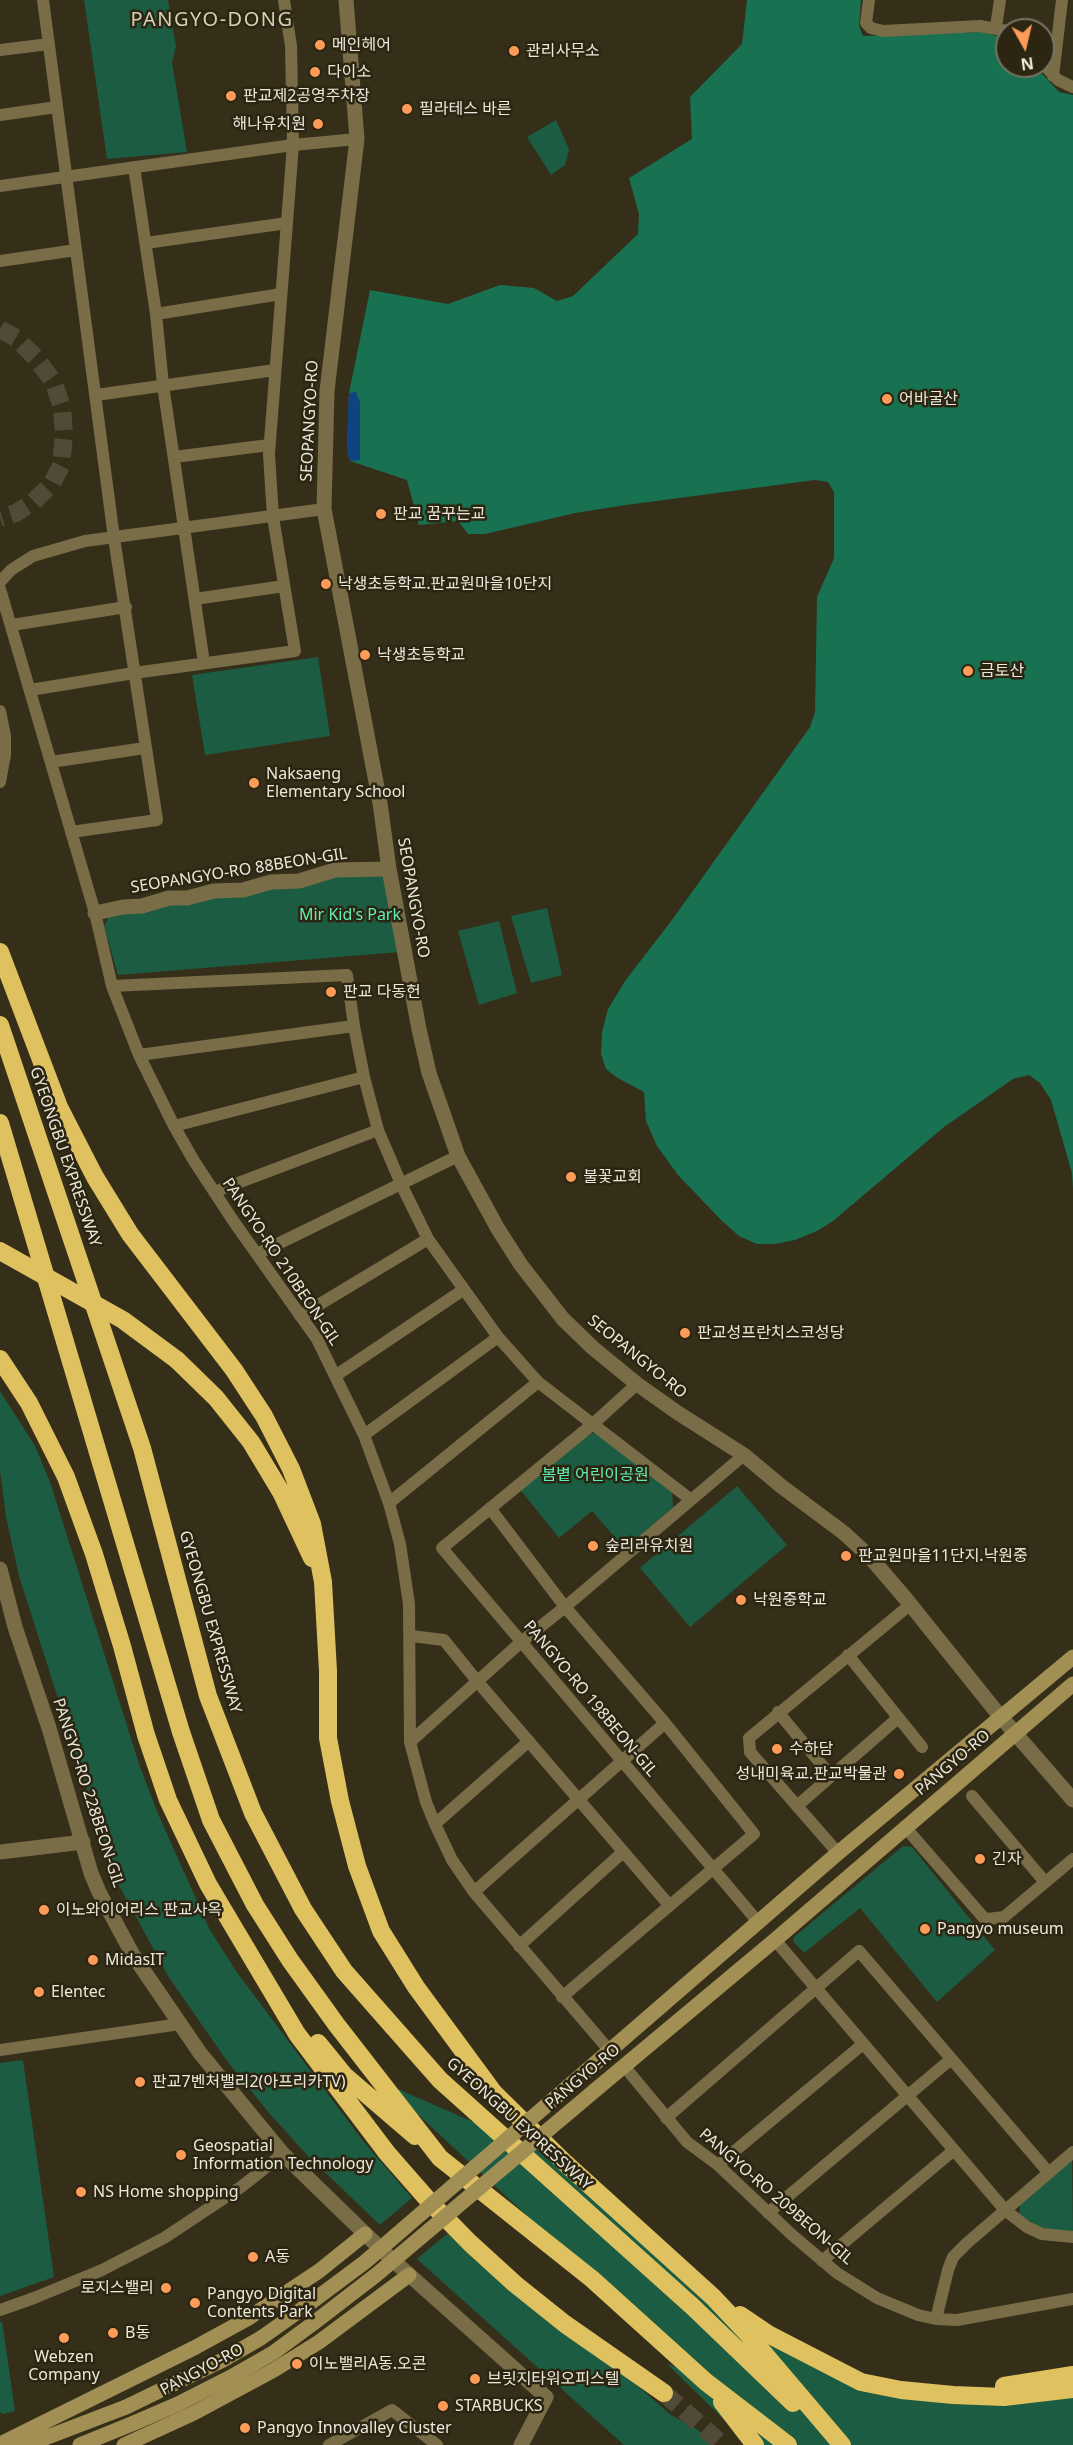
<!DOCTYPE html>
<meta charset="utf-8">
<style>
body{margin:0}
#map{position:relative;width:1073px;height:2445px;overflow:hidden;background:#352f1a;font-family:"Noto Sans",sans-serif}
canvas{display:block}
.north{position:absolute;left:995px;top:18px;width:60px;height:60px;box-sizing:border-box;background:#2b2511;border:2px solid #787362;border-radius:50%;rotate:172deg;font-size:16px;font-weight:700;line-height:24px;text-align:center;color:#ebe8db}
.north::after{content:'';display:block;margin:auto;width:21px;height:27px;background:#ff9b59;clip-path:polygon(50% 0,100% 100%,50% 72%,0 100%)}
</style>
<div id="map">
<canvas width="1073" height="2445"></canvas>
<div class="north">N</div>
</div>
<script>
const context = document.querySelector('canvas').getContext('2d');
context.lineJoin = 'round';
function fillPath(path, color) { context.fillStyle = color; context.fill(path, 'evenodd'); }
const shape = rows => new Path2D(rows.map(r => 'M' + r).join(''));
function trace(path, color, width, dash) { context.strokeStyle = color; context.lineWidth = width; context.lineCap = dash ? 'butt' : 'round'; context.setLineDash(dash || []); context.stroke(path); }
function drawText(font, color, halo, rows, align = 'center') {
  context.font = font + ' "Noto Sans","Noto Sans KR",sans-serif'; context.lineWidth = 5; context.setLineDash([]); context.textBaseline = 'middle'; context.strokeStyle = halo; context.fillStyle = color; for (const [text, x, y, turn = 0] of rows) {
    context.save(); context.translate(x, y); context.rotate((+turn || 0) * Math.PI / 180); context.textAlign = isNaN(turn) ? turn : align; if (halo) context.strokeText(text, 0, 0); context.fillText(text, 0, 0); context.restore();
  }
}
fillPath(shape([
 [84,0,168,0,176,46,172,62,187,152,107,159],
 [556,120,569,149,565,165,551,175,527,137],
 [318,657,330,736,205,755,192,675],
 [372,870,386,879,400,952,118,975,104,926,110,914],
 [547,908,562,975,531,983,511,916],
 [499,921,517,993,479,1005,458,931],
 [0,1391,35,1446,50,1482,140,1767,159,1816,210,1930,236,1971,363,2141,412,2198,380,2225,308,2156,269,2113,227,2061,168,1976,116,1880,19,1576,6,1517,0,1470],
 [597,1432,672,1490,673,1507,625,1549,592,1511,559,1538,519,1488,585,1436],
 [737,1486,787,1545,690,1627,640,1568],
 [903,1846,912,1847,995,1950,937,2002,860,1908,804,1953,793,1941,794,1937],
 [23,2060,54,2277,0,2296,0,2063],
 [384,2083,563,2161,713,2297,861,2382,953,2395,1073,2375,1073,2445,750,2445,666,2363,704,2380],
 [1072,2160,1073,2231,1052,2230,1040,2227,1019,2215,1020,2205],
 [448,2233,475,2260,522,2300,631,2380,671,2415,697,2429,714,2445,624,2445,417,2259],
 [2,2321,15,2411,3,2414,0,2412,0,2322]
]), '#1b5c42');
fillPath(shape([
 [747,0,861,0,859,26,863,36,982,32,1007,39,1007,66,1035,66,1059,92,1073,95,1073,1189,1072,1173,1051,1100,1040,1083,1029,1075,1013,1079,944,1127,833,1221,817,1231,795,1240,774,1244,757,1244,739,1236,721,1220,678,1175,657,1146,646,1121,644,1092,616,1077,606,1069,601,1054,602,1032,608,1009,625,981,672,920,810,727,815,712,817,597,834,558,834,492,828,482,815,480,626,505,575,513,485,534,468,534,458,521,419,525,407,480,350,461,347,451,349,393,370,290,448,304,500,285,534,288,557,301,573,296,638,234,639,214,629,178,692,139,690,97,742,44]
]), '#187150');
fillPath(shape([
 [356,392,360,402,360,460,350,461,347,451,349,393]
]), '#104384');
trace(shape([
 [0,329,16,338,35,357,53,381,62,407,64,434,61,466,51,485,33,502,16,513,0,518],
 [664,2393,723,2445]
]), '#504b37', 18, [18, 9]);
trace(shape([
 [43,0,114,538,157,820,71,832],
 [869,0,866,23,871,28,883,31,980,26,1007,31],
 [996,27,1000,0],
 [0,50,49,44],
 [1043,64,1058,80,1073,87],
 [1053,76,1062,0],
 [0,115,57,107],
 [134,167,156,314,163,385,204,663],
 [0,186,293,145,357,139],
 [146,243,287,223],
 [0,261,76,250],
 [156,314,281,294],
 [96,395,275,370],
 [174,457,269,445],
 [0,582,11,570,33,556,85,541,324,509],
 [0,589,95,913,112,986,139,1055,174,1126,194,1161,234,1222,317,1339,364,1435,389,1503,400,1544,409,1604,410,1742,426,1802,435,1824,452,1860,474,1892,609,2050],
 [195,599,284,586],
 [12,625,126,607],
 [30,690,134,673,295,651,273,517,269,454,293,145,291,46,284,0],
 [0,711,5,736,5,755,0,782],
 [51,762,145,748],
 [112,986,347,975,354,1026,364,1077,378,1130,402,1186,428,1239,498,1337,538,1382,690,1499],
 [139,1055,354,1026],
 [174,1126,364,1077],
 [214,1192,378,1130],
 [257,1254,458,1156],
 [300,1316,428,1239],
 [335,1376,463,1290],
 [637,1384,594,1423,442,1548,759,1923],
 [364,1435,498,1337],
 [389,1503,538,1382],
 [490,1508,565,1607,665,1723,754,1834,562,1997],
 [411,1636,444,1640,477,1681,669,1905],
 [848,1655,922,1747],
 [778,1712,831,1776],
 [410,1742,520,1643,565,1607,744,1455],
 [972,1796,1045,1882],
 [797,1806,898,1718],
 [435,1824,529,1741],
 [905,1827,983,1917,988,1919,1004,1917,1073,1859],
 [838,1853,750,1752,749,1738,911,1604],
 [474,1892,665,1723],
 [775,1940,1005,2210,1027,2227,1042,2234,1073,2237],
 [519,1946,623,1852],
 [0,2050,180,2024],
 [624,2066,687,2142,718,2165,791,2234,837,2273,877,2298,918,2315,936,2319,957,2320,1073,2299],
 [666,2118,859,1951,1049,2173],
 [718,2165,863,2044],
 [768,2213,950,2060],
 [822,2261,954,2150],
 [0,2310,34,2298,102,2270,164,2238,241,2187,283,2154],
 [936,2319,948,2270,953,2257,967,2243,1073,2152],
 [329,2445,392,2410,437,2445]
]), '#796d48', 12);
trace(shape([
 [346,0,357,139,327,391,324,509,380,803,389,869,419,1029,429,1073,458,1156,498,1229,521,1265,563,1319,593,1348,637,1384,678,1413,744,1455,781,1486,844,1533,870,1557,906,1599,995,1710,1073,1800],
 [95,913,123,907,142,906,169,898,187,898,214,891,243,890,271,882,299,881,335,870,389,869],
 [0,1569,15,1627,49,1728,91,1873,99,1892,133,1955,200,2053,283,2154,387,2255,546,2397,521,2445],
 [0,1852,83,1842]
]), '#796d48', 15);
trace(shape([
 [585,2072,838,1853,1073,1657],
 [599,2087,775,1940,1073,1684],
 [0,2444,194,2348,247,2319,319,2271,365,2234],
 [16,2445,45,2438,126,2407],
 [80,2445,134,2423],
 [124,2445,194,2413,274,2370,319,2342,409,2275]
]), '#a28f53', 15);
trace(shape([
 [0,952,59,1107,95,1177,130,1234,234,1370,264,1416,291,1469,312,1524,323,1582,328,1671,328,1738,340,1801,357,1866,381,1931,416,1987,494,2093,563,2161,713,2297,746,2332,842,2445],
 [0,1025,142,1448,208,1696,253,1813,303,1909,344,1971,440,2080,693,2307,793,2403],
 [0,1123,181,1732,211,1820,255,1905,290,1960,336,2024,440,2158,592,2279,706,2382,788,2445],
 [0,1359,29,1403,66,1477,94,1554,122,1646,146,1735,168,1800,208,1884,297,2034,387,2153,429,2201,470,2243,515,2284,565,2324,664,2393],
 [177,1360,216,1398,251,1442,281,1492,312,1558],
 [318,2043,344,2075,415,2136],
 [740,2315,768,2334,861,2382,901,2390,953,2395,1004,2397,1073,2389],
 [1004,2386,1073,2375],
 [722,2402,755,2445]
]), '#e0c160', 18);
trace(shape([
 [126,2407,223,2360,261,2338,302,2309,365,2262,585,2072],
 [134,2423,178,2404,231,2377,273,2353,315,2322,376,2275,599,2087]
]), '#a28f53', 15);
trace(shape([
 [0,1251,123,1320,177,1360]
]), '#e0c160', 18);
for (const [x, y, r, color] of [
 [320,45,6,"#ff9b59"],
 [514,51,6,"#ff9b59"],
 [315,72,6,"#ff9b59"],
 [231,96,6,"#ff9b59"],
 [407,109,6,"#ff9b59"],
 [318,124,6,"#ff9b59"],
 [887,399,6,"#ff9b59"],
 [381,514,6,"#ff9b59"],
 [326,584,6,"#ff9b59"],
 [365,655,6,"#ff9b59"],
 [968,671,6,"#ff9b59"],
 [254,783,6,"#ff9b59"],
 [331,992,6,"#ff9b59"],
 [571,1177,6,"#ff9b59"],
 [685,1333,6,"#ff9b59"],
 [593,1546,6,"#ff9b59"],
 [846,1556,6,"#ff9b59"],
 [741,1600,6,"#ff9b59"],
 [777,1749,6,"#ff9b59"],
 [899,1774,6,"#ff9b59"],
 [980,1859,6,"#ff9b59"],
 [44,1910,6,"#ff9b59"],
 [925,1929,6,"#ff9b59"],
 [93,1960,6,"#ff9b59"],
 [39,1992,6,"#ff9b59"],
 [140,2082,6,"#ff9b59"],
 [181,2155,6,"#ff9b59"],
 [81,2192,6,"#ff9b59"],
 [253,2257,6,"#ff9b59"],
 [166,2288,6,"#ff9b59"],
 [195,2303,6,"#ff9b59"],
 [113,2333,6,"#ff9b59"],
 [64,2338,6,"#ff9b59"],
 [297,2364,6,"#ff9b59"],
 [475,2379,6,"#ff9b59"],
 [443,2406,6,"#ff9b59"],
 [245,2428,6,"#ff9b59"]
]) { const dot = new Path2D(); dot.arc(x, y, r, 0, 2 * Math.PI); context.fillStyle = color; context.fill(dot); trace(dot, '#2b2511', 2); }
drawText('16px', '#ebe8db', '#2b2511', [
 ["메인헤어",332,45],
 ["관리사무소",526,51],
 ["다이소",327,72],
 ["판교제2공영주차장",243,96],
 ["필라테스 바른",419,109],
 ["해나유치원",306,124,"right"],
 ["어바굴산",899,399],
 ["판교 꿈꾸는교",393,514],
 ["낙생초등학교.판교원마을10단지",338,584],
 ["낙생초등학교",377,655],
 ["금토산",980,671],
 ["Naksaeng",266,774],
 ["Elementary School",266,792],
 ["판교 다동헌",343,992],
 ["불꽃교회",583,1177],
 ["판교성프란치스코성당",697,1333],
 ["숲리라유치원",605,1546],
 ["판교원마을11단지.낙원중",858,1556],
 ["낙원중학교",753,1600],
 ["수하담",789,1749],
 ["성내미육교.판교박물관",887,1774,"right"],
 ["긴자",992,1859],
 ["이노와이어리스 판교사옥",56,1910],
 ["Pangyo museum",937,1929],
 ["MidasIT",105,1960],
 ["Elentec",51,1992],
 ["판교7벤처밸리2(아프리카TV)",152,2082],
 ["Geospatial",193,2146],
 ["Information Technology",193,2164],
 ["NS Home shopping",93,2192],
 ["A동",265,2257],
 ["로지스밸리",154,2288,"right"],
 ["Pangyo Digital",207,2294],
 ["Contents Park",207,2312],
 ["B동",125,2333],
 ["Webzen",64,2357,"center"],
 ["Company",64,2375,"center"],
 ["이노밸리A동.오콘",309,2364],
 ["브릿지타워오피스텔",487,2379],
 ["STARBUCKS",455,2406],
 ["Pangyo Innovalley Cluster",257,2428]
], 'left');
drawText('16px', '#ebe8db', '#2b2511', [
 ["SEOPANGYO-RO",310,421,-87],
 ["SEOPANGYO-RO 88BEON-GIL",239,871,-9],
 ["SEOPANGYO-RO",413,898,80],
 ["GYEONGBU EXPRESSWAY",65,1157,71],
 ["PANGYO-RO 210BEON-GIL",281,1262,56],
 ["SEOPANGYO-RO",637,1357,39],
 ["GYEONGBU EXPRESSWAY",210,1622,74],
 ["PANGYO-RO 198BEON-GIL",590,1699,50],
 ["PANGYO-RO",953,1763,-40],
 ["PANGYO-RO 228BEON-GIL",88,1793,72],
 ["PANGYO-RO",583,2077,-40],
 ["GYEONGBU EXPRESSWAY",519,2124,42],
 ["PANGYO-RO 209BEON-GIL",776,2197,41],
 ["PANGYO-RO",202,2370,-28]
]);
drawText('16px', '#5ff1b4', '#2b2511', [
 ["Mir Kid's Park",350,915],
 ["봄볕 어린이공원",595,1475]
]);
context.letterSpacing = '1.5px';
drawText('20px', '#d6cfb6', '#2b2511', [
 ["PANGYO-DONG",212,20]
]);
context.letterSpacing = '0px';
</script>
